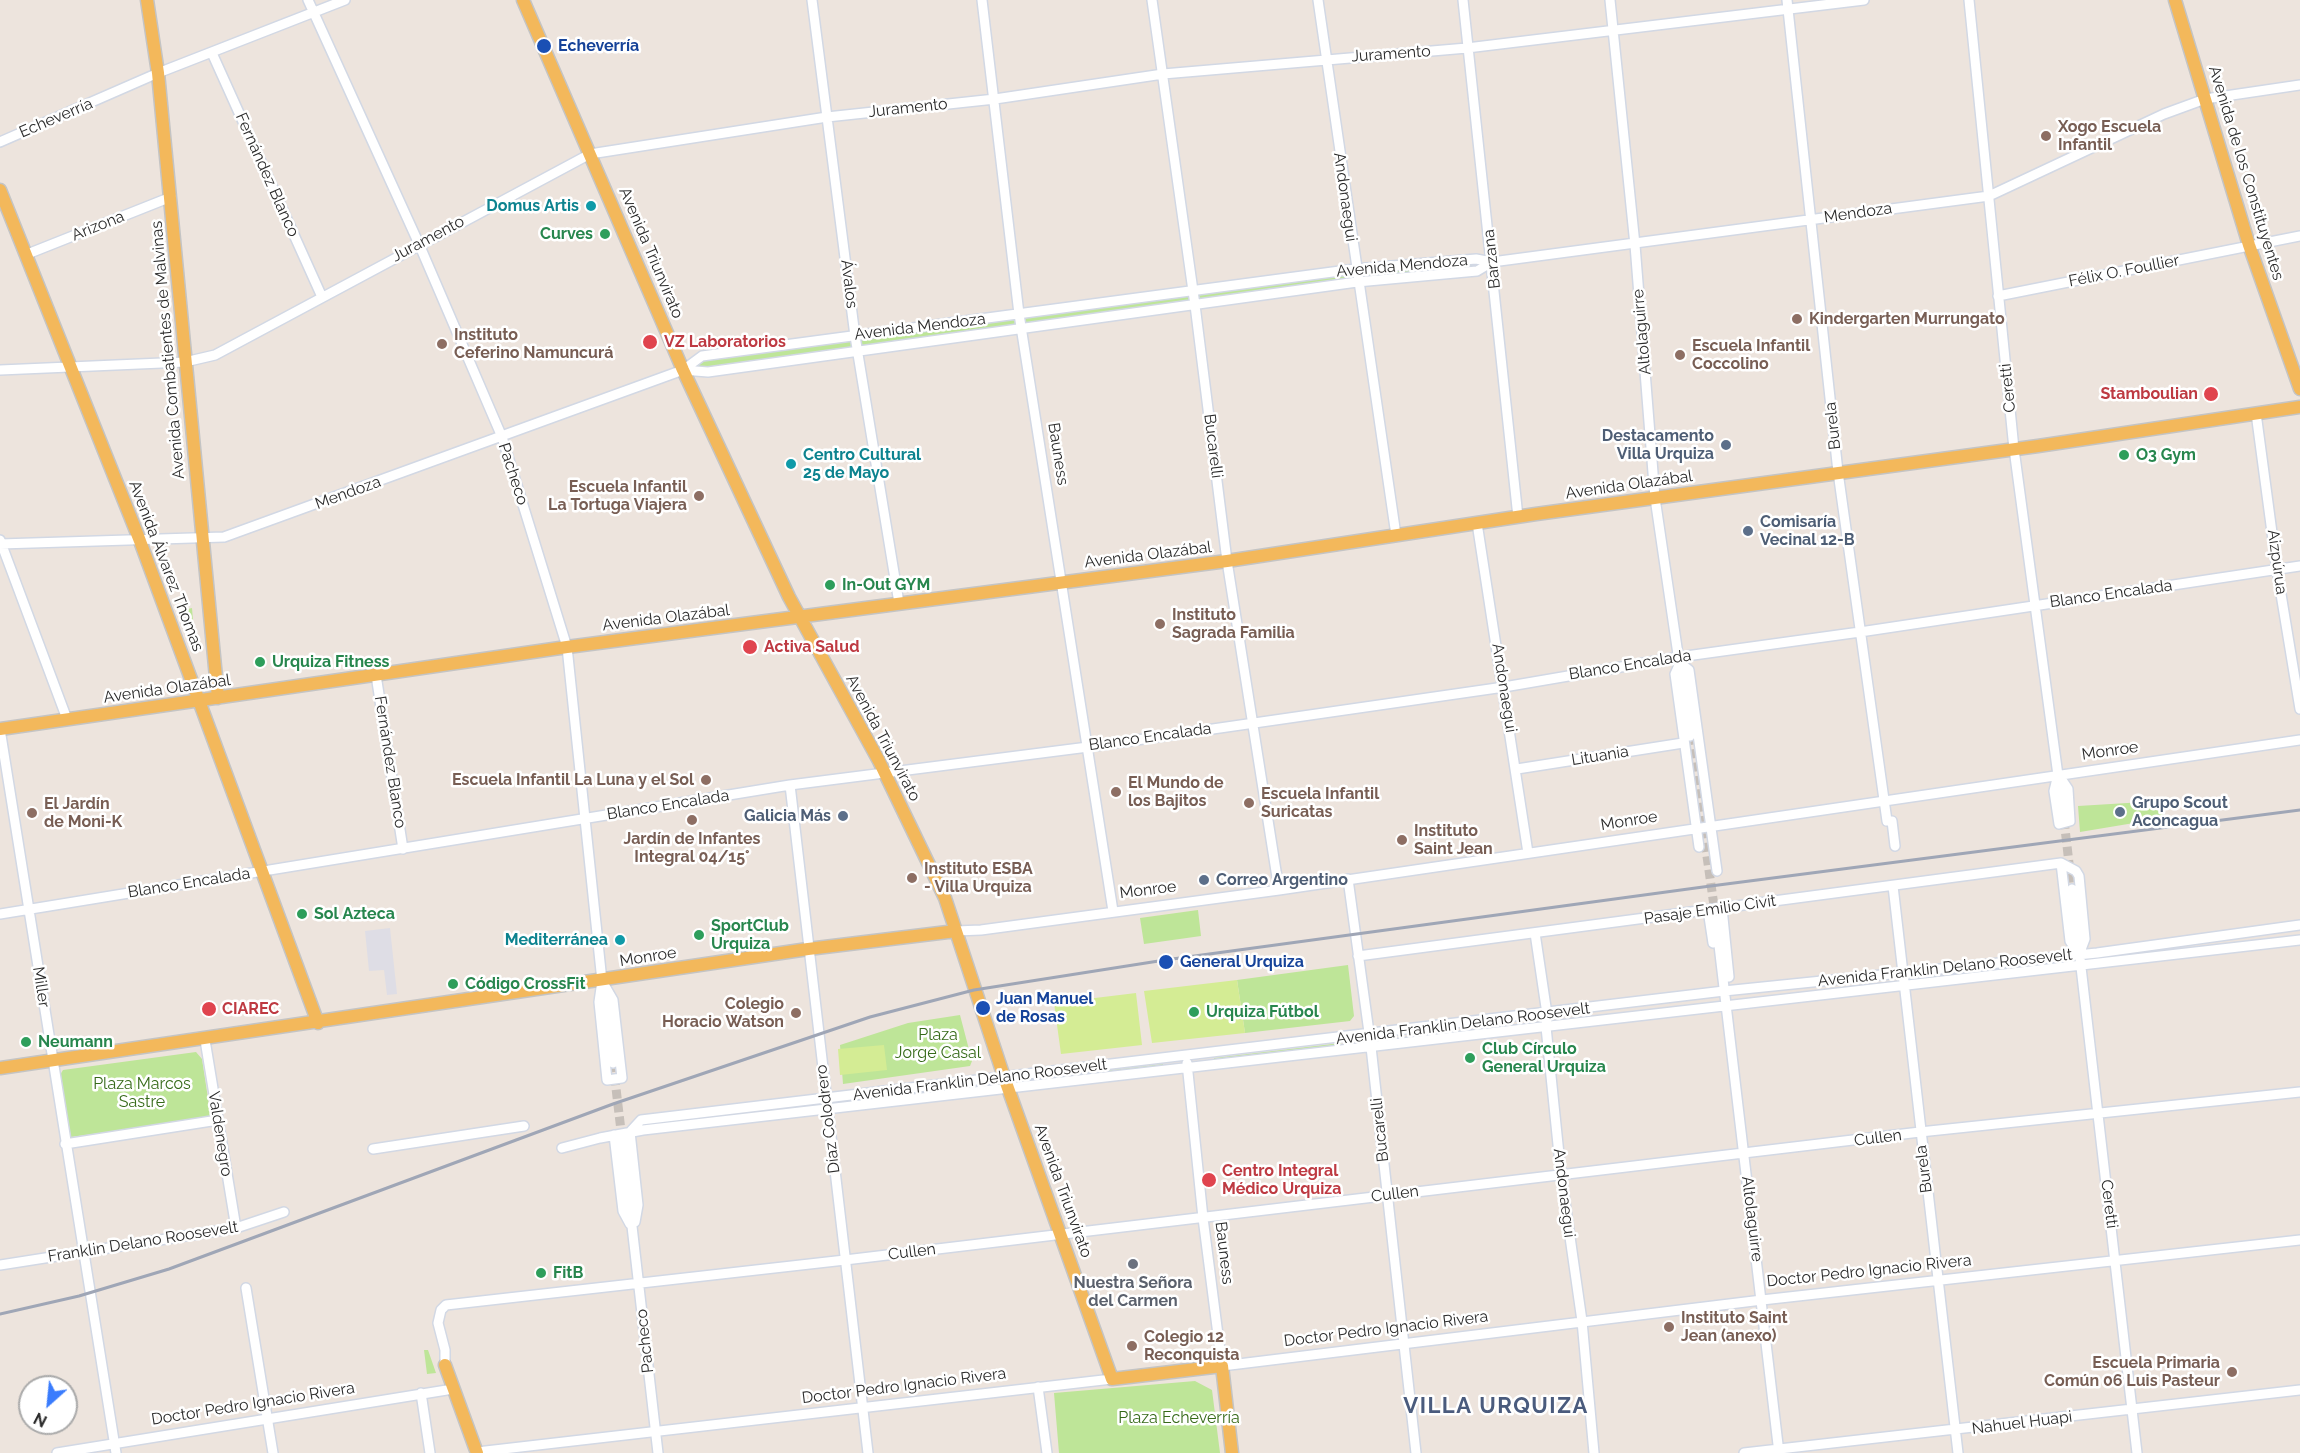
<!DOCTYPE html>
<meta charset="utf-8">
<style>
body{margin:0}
#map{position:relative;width:2300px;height:1453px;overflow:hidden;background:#ede4dd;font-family:Raleway,sans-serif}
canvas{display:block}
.north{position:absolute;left:18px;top:1375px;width:60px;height:60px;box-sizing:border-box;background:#fff;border:2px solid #aaa;border-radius:50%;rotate:207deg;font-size:16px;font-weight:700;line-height:24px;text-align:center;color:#2b2b2b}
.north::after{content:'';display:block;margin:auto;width:21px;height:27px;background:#3a7cfd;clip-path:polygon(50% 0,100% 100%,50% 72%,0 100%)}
</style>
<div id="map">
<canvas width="2300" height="1453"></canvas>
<div class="north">N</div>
</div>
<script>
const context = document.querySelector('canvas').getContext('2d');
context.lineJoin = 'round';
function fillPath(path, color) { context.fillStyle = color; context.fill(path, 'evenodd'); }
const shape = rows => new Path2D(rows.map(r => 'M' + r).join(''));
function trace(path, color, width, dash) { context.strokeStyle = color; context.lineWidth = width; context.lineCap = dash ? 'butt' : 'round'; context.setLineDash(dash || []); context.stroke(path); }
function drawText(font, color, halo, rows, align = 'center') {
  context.font = font + ' Raleway,sans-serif'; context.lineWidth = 5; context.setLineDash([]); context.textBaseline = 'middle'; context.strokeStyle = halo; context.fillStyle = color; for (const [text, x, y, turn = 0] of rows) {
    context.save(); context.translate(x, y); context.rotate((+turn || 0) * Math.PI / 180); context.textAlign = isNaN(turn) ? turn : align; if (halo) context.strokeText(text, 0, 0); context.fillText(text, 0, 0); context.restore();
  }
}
fillPath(shape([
 [390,928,397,994,387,995,384,970,369,971,365,931]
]), '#dedde5');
fillPath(shape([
 [1492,262,1477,271,708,372,683,370,702,356,1355,269],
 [192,608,194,633,194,639,184,610],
 [2160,801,2164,818,2080,832,2078,806],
 [1198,910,1201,936,1144,944,1140,918],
 [1348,965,1354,1016,1350,1021,1245,1033,1237,980],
 [960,1015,972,1061,970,1066,843,1084,840,1045,908,1023],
 [1341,1043,1341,1047,1214,1062,1214,1058],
 [196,1052,202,1059,211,1118,71,1137,60,1075,63,1070],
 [1163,1064,1163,1067,1038,1082,1037,1079],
 [424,1350,428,1350,436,1373,427,1374],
 [1195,1381,1212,1390,1220,1453,1059,1453,1054,1393]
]), '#bee598');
fillPath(shape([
 [1237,980,1245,1033,1152,1043,1144,991],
 [1136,993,1142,1045,1061,1054,1054,1003],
 [884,1045,887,1070,840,1075,838,1049]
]), '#d4ec94');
trace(shape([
 [1690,736,1716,920],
 [2064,820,2072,889],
 [613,1063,622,1139]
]), '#c6bfb9', 9, [9, 4.5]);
const minor = shape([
 [308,0,419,244,502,437,567,647,602,981,613,1063],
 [812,0,855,336,899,603],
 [982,0,1019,314,1113,911],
 [1152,0,1195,305,1227,561,1279,890],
 [1318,0,1396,535],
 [1463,0,1518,517],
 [1610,0,1635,245,1655,498,1690,736],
 [1787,0,1838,472,1887,821,1892,821,1895,846],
 [1969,0,2014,449,2064,820],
 [212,53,322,297],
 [0,142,158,73,345,0],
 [25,255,171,197],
 [1998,296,2300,236],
 [0,370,185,362,215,355,590,154,827,117,995,99,1163,74,1467,48,1864,0],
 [683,370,708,372,1357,282,1477,271,1492,262],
 [2256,413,2277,570,2300,709],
 [1477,523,1528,853],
 [0,540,67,719],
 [0,544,224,537,683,370,702,356,1355,269,1476,259,1492,262,1989,196,2164,114,2205,99,2300,85],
 [376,675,403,849],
 [0,729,116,1453],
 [1517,769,1683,743],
 [2058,774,2068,789,2070,821,2059,824,2054,791,2058,774],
 [790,785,868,1453],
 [1699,847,1675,674,1680,663,1689,670,1717,871],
 [2061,863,2070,941,2078,953],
 [1348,879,1371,1047,1416,1453],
 [1893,886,1958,1453],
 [2072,889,2137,1453],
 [1722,908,1729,977],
 [1708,910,1713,943],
 [0,914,790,785,1088,747,1504,687,1679,657,1860,632,2300,566],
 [1716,920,1779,1453],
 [956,931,981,930,1279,890,2300,740],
 [1535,933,1547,1014,1546,1027,1561,1174,1582,1321,1594,1453],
 [1358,956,2061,863,2076,871,2079,876,2085,939,2079,955],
 [602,981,613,1000,622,1078,607,1080,599,1002,602,981],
 [205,1040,236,1228],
 [1187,1063,1203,1218,1222,1366,1762,1300,2300,1240],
 [630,1132,641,1120,1724,991,2097,953,2300,925],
 [630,1132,638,1205,635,1222],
 [614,1135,623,1211,630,1224],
 [622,1139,658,1453],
 [65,1144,218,1120],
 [562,1148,600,1138,643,1130,2300,940],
 [373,1149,524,1126],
 [0,1265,236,1228,284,1212],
 [246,1288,273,1453],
 [445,1365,445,1350,438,1323,441,1310,446,1305,845,1260,1920,1132,2300,1092],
 [1038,1387,1047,1453],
 [421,1393,430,1453],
 [477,1452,1112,1379],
 [57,1453,453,1389],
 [1744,1453,2300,1390]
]);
const major = shape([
 [147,0,158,73,218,698],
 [523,0,683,370,789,597,879,761,945,898,1004,1077,1112,1379,1222,1366,1232,1453],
 [2175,0,2249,245,2300,389],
 [0,190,140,541,318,1023],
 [0,729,567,647,1227,561,1536,514,2038,446,2300,407],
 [0,1068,808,949,956,931],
 [445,1365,477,1453]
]);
trace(minor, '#d2d8e4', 12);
trace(major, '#c4c4c4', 15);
trace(minor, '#fff', 9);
trace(major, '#f3b85b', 12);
trace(shape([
 [0,1314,79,1296,169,1269,613,1104,870,1017,974,990,1165,960,1703,887,2300,810]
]), '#9fa6b6', 3);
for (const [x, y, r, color] of [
 [544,46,8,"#1a4fb4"],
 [2046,136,6,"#8d6e63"],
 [591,206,6,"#0f9aa8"],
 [605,234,6,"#2e9e5b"],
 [1797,319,6,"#8d6e63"],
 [650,342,8,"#e0444e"],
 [442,344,6,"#8d6e63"],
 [1680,355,6,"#8d6e63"],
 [2211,394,8,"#e0444e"],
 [1726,445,6,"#5c6f8a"],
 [2124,455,6,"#2e9e5b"],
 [791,464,6,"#0f9aa8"],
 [699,496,6,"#8d6e63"],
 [1748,531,6,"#5c6f8a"],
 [830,585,6,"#2e9e5b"],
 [1160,624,6,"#8d6e63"],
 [750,647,8,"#e0444e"],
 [260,662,6,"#2e9e5b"],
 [706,780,6,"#8d6e63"],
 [1116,792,6,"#8d6e63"],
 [1249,803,6,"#8d6e63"],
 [2120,812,6,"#5c6f8a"],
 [32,813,6,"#8d6e63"],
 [843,816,6,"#5c6f8a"],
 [692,820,6,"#8d6e63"],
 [1402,840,6,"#8d6e63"],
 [912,878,6,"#8d6e63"],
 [1204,880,6,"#5c6f8a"],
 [302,914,6,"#2e9e5b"],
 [699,935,6,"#2e9e5b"],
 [620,940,6,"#0f9aa8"],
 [1166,962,8,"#1a4fb4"],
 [453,984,6,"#2e9e5b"],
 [983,1008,8,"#1a4fb4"],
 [209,1009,8,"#e0444e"],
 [1194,1012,6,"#2e9e5b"],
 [796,1013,6,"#8d6e63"],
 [26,1042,6,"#2e9e5b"],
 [1470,1058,6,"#2e9e5b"],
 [1209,1180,8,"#e0444e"],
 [1133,1264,6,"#6b7280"],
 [541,1273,6,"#2e9e5b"],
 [1669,1327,6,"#8d6e63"],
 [1132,1346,6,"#8d6e63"],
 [2232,1372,6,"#8d6e63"]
]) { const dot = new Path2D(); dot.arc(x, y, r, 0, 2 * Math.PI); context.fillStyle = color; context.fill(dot); trace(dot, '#fff', 2); }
drawText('bold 16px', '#164399', '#fff', [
 ["Echeverría",558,46],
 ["General Urquiza",1180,962],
 ["Juan Manuel",996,999],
 ["de Rosas",996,1017]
], 'left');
drawText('16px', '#2b2b2b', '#fff', [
 ["Juramento",1391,54,-4],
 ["Juramento",908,108,-6],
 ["Echeverría",56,118,-23],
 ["Avenida de los Constituyentes",2246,173,73],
 ["Fernández Blanco",267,175,66],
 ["Andonaegui",1345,197,82],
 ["Mendoza",1858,213,-8],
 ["Arizona",98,226,-22],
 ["Juramento",428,239,-28],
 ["Avenida Triunvirato",651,253,67],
 ["Barzana",1492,259,-96],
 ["Avenida Mendoza",1402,266,-5],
 ["Félix O. Foullier",2124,271,-11],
 ["Ávalos",849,284,83],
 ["Avenida Mendoza",920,327,-7],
 ["Altolaguirre",1642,332,-95],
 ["Avenida Combatientes de Malvinas",168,350,-95],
 ["Ceretti",2008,388,-96],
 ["Burela",1833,426,-96],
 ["Bucarelli",1213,446,83],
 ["Bauness",1058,454,81],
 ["Pacheco",513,474,72],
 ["Avenida Olazábal",1629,485,-8],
 ["Mendoza",348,493,-20],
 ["Avenida Olazábal",1148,555,-7],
 ["Aizpúrua",2277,562,82],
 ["Avenida Álvarez Thomas",166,566,69],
 ["Blanco Encalada",2111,594,-8],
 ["Avenida Olazábal",666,618,-7],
 ["Blanco Encalada",1630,665,-9],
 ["Andonaegui",1504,688,81],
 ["Avenida Olazábal",167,689,-8],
 ["Blanco Encalada",1150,737,-8],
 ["Avenida Triunvirato",883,738,62],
 ["Monroe",2110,751,-8],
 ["Lituania",1600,756,-9],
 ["Fernández Blanco",390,762,81],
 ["Blanco Encalada",668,805,-9],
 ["Monroe",1629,821,-9],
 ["Blanco Encalada",189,883,-9],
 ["Monroe",1148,890,-7],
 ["Pasaje Emilio Civit",1710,910,-8],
 ["Monroe",648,957,-9],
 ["Avenida Franklin Delano Roosevelt",1945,968,-6],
 ["Miller",41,987,81],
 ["Avenida Franklin Delano Roosevelt",1463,1024,-7],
 ["Avenida Franklin Delano Roosevelt",980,1080,-7],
 ["Díaz Colodrero",828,1119,-97],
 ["Bucarelli",1380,1130,-96],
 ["Valdenegro",220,1134,81],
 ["Cullen",1878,1138,-7],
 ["Burela",1924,1169,-97],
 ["Avenida Triunvirato",1063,1191,70],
 ["Andonaegui",1564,1193,83],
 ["Cullen",1395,1194,-7],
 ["Ceretti",2109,1204,83],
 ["Altolaguirre",1752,1219,83],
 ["Franklin Delano Roosevelt",143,1242,-9],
 ["Cullen",912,1252,-7],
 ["Bauness",1224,1253,83],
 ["Doctor Pedro Ignacio Rivera",1869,1271,-6],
 ["Doctor Pedro Ignacio Rivera",1386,1329,-7],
 ["Pacheco",645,1341,-96],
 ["Doctor Pedro Ignacio Rivera",904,1386,-7],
 ["Doctor Pedro Ignacio Rivera",253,1404,-9],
 ["Nahuel Huapi",2022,1423,-7]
]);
drawText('bold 16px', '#785e54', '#fff', [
 ["Xogo Escuela",2058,127],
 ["Infantil",2058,145],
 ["Kindergarten Murrungato",1809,319],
 ["Instituto",454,335],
 ["Ceferino Namuncurá",454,353],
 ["Escuela Infantil",1692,346],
 ["Coccolino",1692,364],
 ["Escuela Infantil",687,487,"right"],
 ["La Tortuga Viajera",687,505,"right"],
 ["Instituto",1172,615],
 ["Sagrada Familia",1172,633],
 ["Escuela Infantil La Luna y el Sol",694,780,"right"],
 ["El Mundo de",1128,783],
 ["los Bajitos",1128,801],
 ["Escuela Infantil",1261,794],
 ["Suricatas",1261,812],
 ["El Jardín",44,804],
 ["de Moni-K",44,822],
 ["Instituto",1414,831],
 ["Saint Jean",1414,849],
 ["Jardín de Infantes",692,839,"center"],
 ["Integral 04/15°",692,857,"center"],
 ["Instituto ESBA",924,869],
 ["- Villa Urquiza",924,887],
 ["Colegio",784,1004,"right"],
 ["Horacio Watson",784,1022,"right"],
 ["Instituto Saint",1681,1318],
 ["Jean (anexo)",1681,1336],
 ["Colegio 12",1144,1337],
 ["Reconquista",1144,1355],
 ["Escuela Primaria",2220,1363,"right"],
 ["Común 06 Luis Pasteur",2220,1381,"right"]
], 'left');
drawText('bold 16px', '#0d838f', '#fff', [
 ["Domus Artis",579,206],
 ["Centro Cultural",803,455,"left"],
 ["25 de Mayo",803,473,"left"],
 ["Mediterránea",608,940]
], 'right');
drawText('bold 16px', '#27864d', '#fff', [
 ["Curves",593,234,"right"],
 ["O3 Gym",2136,455],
 ["In-Out GYM",842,585],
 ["Urquiza Fitness",272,662],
 ["Sol Azteca",314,914],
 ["SportClub",711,926],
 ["Urquiza",711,944],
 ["Código CrossFit",465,984],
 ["Urquiza Fútbol",1206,1012],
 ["Neumann",38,1042],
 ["Club Círculo",1482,1049],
 ["General Urquiza",1482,1067],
 ["FitB",553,1273]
], 'left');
drawText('bold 16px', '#be3a42', '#fff', [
 ["VZ Laboratorios",664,342],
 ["Stamboulian",2198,394,"right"],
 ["Activa Salud",764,647],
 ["CIAREC",222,1009],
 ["Centro Integral",1222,1171],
 ["Médico Urquiza",1222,1189]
], 'left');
drawText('bold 16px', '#4e5e75', '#fff', [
 ["Destacamento",1714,436,"right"],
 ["Villa Urquiza",1714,454,"right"],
 ["Comisaría",1760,522],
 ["Vecinal 12-B",1760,540],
 ["Grupo Scout",2132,803],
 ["Aconcagua",2132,821],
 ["Galicia Más",831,816,"right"],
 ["Correo Argentino",1216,880]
], 'left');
drawText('16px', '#366a19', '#fff', [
 ["Plaza",938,1035],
 ["Jorge Casal",938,1053],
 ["Plaza Marcos",142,1084],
 ["Sastre",142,1102],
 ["Plaza Echeverría",1179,1418]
]);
drawText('bold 16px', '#5b616d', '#fff', [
 ["Nuestra Señora",1133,1283],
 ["del Carmen",1133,1301]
]);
context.letterSpacing = '1.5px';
drawText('bold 22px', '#4a5b7d', '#fff', [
 ["VILLA URQUIZA",1496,1406]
]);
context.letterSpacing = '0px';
</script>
